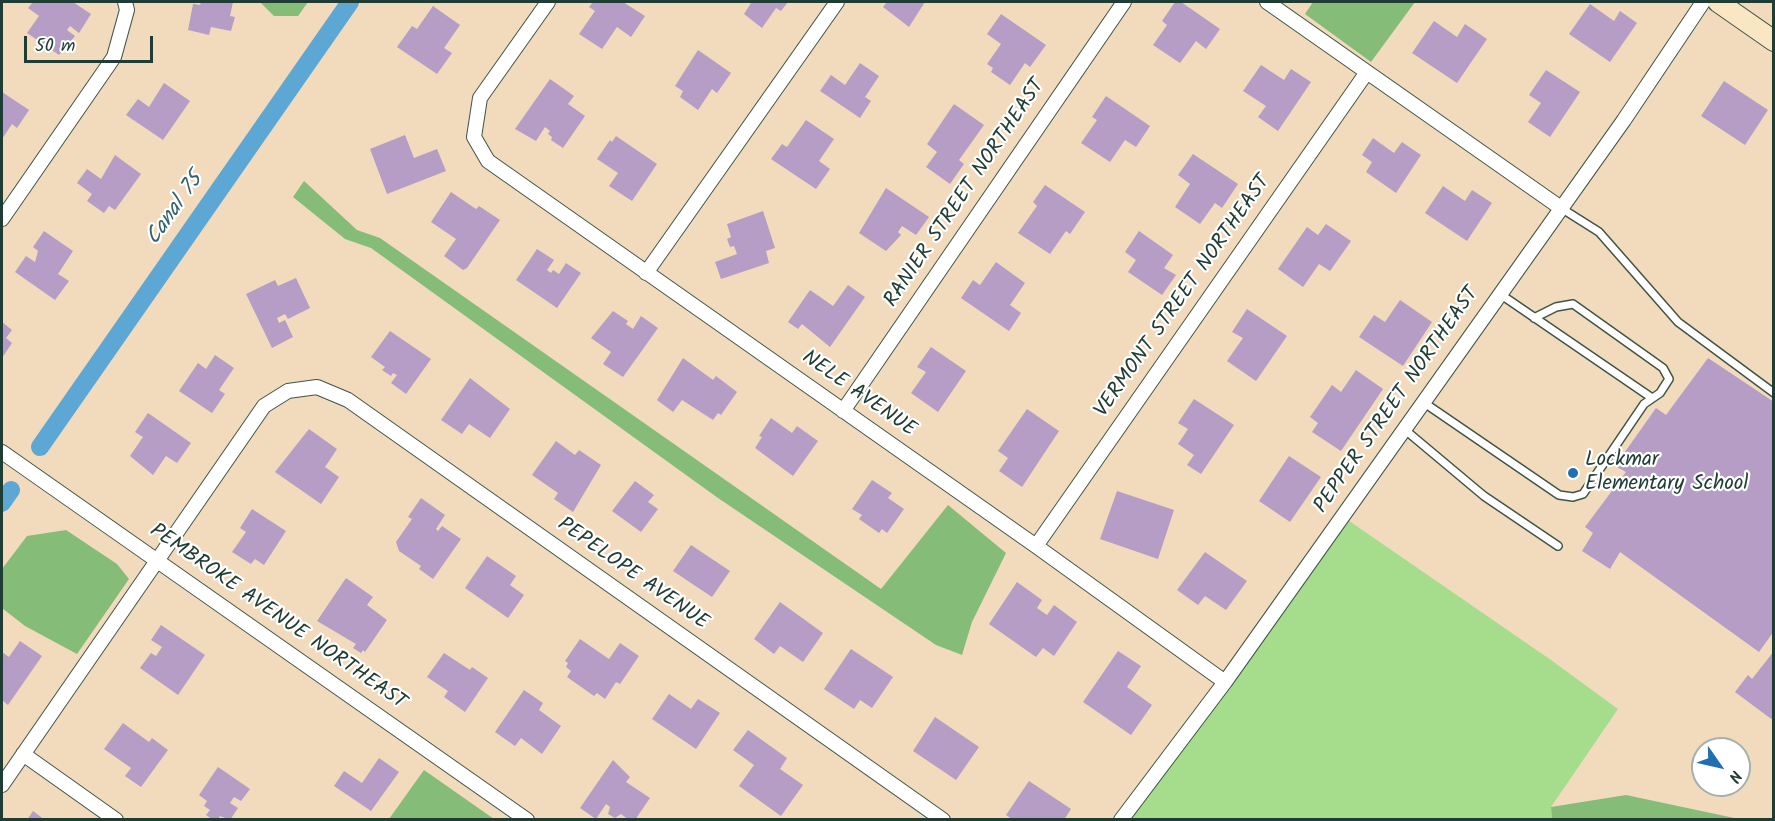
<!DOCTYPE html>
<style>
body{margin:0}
#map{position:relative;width:1775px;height:821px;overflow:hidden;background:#f2dbbc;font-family:Kalam,sans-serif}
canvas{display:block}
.frame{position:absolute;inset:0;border:3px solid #1f3d34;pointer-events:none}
.north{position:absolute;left:1691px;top:737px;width:60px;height:60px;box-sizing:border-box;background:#fff;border:2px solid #a5b1ae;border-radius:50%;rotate:124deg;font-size:16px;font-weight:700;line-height:24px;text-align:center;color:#1f3d34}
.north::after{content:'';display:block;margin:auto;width:21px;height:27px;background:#1f6fb2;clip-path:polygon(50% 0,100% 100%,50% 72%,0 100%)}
.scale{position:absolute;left:24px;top:36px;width:129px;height:27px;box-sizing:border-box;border:3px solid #1f3d34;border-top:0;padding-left:8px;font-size:18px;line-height:21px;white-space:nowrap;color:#1f3d34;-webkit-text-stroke:4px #fff;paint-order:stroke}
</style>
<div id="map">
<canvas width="1775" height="821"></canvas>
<div class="frame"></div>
<div class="north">N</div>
<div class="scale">50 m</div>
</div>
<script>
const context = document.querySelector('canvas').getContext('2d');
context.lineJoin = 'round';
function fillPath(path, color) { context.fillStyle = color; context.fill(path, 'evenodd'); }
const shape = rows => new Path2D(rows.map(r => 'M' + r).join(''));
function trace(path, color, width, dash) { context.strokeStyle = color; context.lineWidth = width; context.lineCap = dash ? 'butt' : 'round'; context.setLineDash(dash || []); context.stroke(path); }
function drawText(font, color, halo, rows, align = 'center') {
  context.font = font + ' Kalam,sans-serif'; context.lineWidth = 4.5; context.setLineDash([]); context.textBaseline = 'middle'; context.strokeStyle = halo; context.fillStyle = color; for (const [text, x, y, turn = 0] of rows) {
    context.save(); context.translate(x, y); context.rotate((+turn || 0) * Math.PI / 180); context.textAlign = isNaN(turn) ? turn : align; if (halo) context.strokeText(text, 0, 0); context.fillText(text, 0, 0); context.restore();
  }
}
fillPath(shape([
 [1342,516,1551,660,1618,709,1551,807,1552,819,1118,820]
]), '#a6dd8d');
fillPath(shape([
 [260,2,308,2,298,16,274,16],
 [1313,2,1415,2,1371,62,1305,14],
 [304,181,357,230,380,238,881,589,948,505,1006,553,972,622,962,655,936,645,718,498,371,248,345,239,293,197],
 [66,530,117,564,129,579,77,654,25,626,2,608,2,569,27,536],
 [424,770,494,819,389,819],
 [1626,795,1739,819,1552,819,1551,807]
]), '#84bc78');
trace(shape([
 [40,447,350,2],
 [2,503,11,490]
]), '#5ca7d4', 18);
fillPath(shape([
 [33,2,73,2,91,14,79,33,70,26,67,30,75,36,59,55,27,33,39,16,28,8],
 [201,2,233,2,230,16,235,17,231,31,211,27,209,35,188,30,193,4,200,5],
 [593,2,623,2,645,16,631,37,617,27,602,49,579,34,595,11,589,7],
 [748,2,788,2,781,11,776,8,762,28,744,14,751,3],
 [887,2,925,2,909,27,883,7],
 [1175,2,1181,2,1220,29,1206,49,1196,41,1180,63,1153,45,1167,25,1162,21],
 [1590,4,1614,21,1620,11,1637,23,1610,62,1569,34],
 [433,6,460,25,444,48,452,53,437,74,397,47,412,26,417,29],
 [1001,14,1046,45,1030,67,1025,63,1010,85,991,72,993,68,987,64,1001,44,987,34],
 [1434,21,1457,37,1465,24,1487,39,1457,83,1412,53],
 [698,50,731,73,717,93,712,89,698,110,680,97,683,91,675,86],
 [860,63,879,76,865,97,871,101,860,118,820,91,831,75,845,85],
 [1261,65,1284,80,1291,69,1311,82,1278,131,1258,117,1266,106,1243,91],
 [1546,70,1580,92,1550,137,1528,122,1541,103,1529,95],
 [550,79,574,96,568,104,585,116,563,148,551,140,552,137,548,134,550,131,545,127,536,141,515,129],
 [1724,81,1768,110,1745,145,1701,116],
 [164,83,190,101,163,140,126,115,138,99,149,107],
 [2,92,29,110,17,128,12,124,2,139],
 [1106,96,1150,126,1136,147,1125,140,1110,162,1081,143,1097,120,1092,117],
 [954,104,984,125,959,160,964,164,950,184,926,167,937,152,927,144],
 [806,120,834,139,819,161,830,169,816,189,771,159,782,144,787,147],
 [405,135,414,158,437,149,446,171,387,194,370,149],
 [616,136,657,164,632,201,609,186,618,173,597,159,610,140,612,142],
 [1373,138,1394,153,1402,142,1421,155,1396,193,1366,172,1372,162,1362,155],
 [1193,154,1238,184,1222,208,1215,203,1200,224,1175,207,1190,184,1178,175],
 [115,155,141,174,115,210,109,206,104,213,87,201,92,194,77,183,87,169,101,179],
 [1045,185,1085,212,1070,234,1066,231,1050,254,1018,233,1037,206,1033,202],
 [1443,186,1465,201,1472,190,1492,203,1467,241,1425,213],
 [886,188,929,217,916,235,902,226,898,232,901,235,886,251,859,233],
 [451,192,476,209,479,206,500,220,467,268,463,270,444,256,456,239,431,222],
 [763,211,775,248,766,251,769,263,721,279,715,262,737,254,734,246,730,247,727,239,731,237,727,224],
 [1326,224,1351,241,1330,271,1319,264,1303,287,1278,269,1307,227,1318,235],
 [44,231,73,251,58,274,69,281,55,300,15,272,26,256,35,262,38,251,33,247],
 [1139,231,1173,255,1164,268,1176,275,1162,295,1128,272,1136,260,1125,252],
 [537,249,554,260,547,270,551,273,553,270,559,274,566,263,581,273,557,308,516,280],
 [996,262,1025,283,1010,305,1021,313,1009,331,961,298,973,280,980,285],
 [296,278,310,308,288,319,285,314,277,318,279,323,285,320,293,337,272,348,246,294,275,280,278,286],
 [848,285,865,297,830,347,802,324,798,329,788,322,810,290,833,306],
 [1400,300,1432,322,1403,366,1359,337,1374,315,1385,322],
 [1247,309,1287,336,1256,381,1227,361,1243,338,1232,332],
 [613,311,628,321,626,324,633,329,641,316,658,328,623,377,603,364,611,352,591,338],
 [2,322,12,330,6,338,12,343,2,358],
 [390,331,431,359,406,394,391,383,397,375,393,373,391,376,382,370,385,367,371,357],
 [931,347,966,371,938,412,911,393,926,372,917,367],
 [215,355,234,368,219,390,225,394,212,413,179,391,198,363,206,369],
 [683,358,713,380,716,376,737,392,721,415,718,413,713,420,682,400,673,412,657,400],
 [1708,358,1774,402,1774,631,1759,652,1620,552,1610,569,1582,551,1593,533,1585,527,1626,472,1615,466,1656,408,1666,415],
 [1356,370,1383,389,1341,451,1312,432,1318,423,1310,417,1332,385,1341,392],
 [470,378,510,409,490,438,469,424,462,434,441,420],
 [1194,399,1234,425,1201,474,1187,465,1194,455,1178,444,1188,429,1178,423],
 [1027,409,1059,431,1022,487,999,471,1008,458,998,451],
 [148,413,191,443,177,463,166,456,153,475,130,456,143,437,135,432],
 [771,418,792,433,797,426,818,441,793,476,755,448,762,437,759,436],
 [309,429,337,449,325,467,339,477,321,504,275,472],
 [556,441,575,455,579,450,601,465,573,512,554,499,558,493,532,475],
 [1289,456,1321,477,1290,522,1259,501],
 [872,480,892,493,888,498,904,509,887,533,882,529,879,533,859,519,862,515,852,509],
 [635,481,654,495,648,502,658,509,641,532,612,511],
 [1117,491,1174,510,1158,559,1100,539],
 [421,498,445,515,436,529,438,531,442,526,461,539,433,579,419,569,421,566,399,551,396,542,412,519,408,517],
 [252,509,286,531,264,565,255,559,251,564,232,552,246,532,240,528],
 [691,545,730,571,712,597,673,571],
 [1205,552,1247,581,1226,610,1205,596,1198,605,1177,590],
 [487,556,516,576,510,585,524,595,508,618,465,588],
 [346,578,373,597,367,605,387,620,365,652,363,650,361,653,353,648,356,644,317,621],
 [1017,582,1042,600,1037,608,1047,615,1054,605,1077,622,1054,656,1043,648,1036,657,989,624],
 [780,602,823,633,803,662,780,646,774,654,754,639],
 [161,625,205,655,178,695,140,668,151,653,156,656,162,647,151,640],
 [580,639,609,659,620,643,639,656,620,684,616,682,605,699,597,693,594,696,567,677,571,671,566,667,568,663,565,661],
 [20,641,42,656,8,705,2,700,2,652,9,657],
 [851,649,893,677,872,708,860,700,854,709,824,689],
 [1118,651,1141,666,1127,687,1152,705,1131,735,1083,702],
 [1774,651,1774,721,1735,692,1748,675,1752,679],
 [444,653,470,670,472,667,488,678,465,712,444,697,448,691,427,677],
 [524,690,543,703,539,710,561,726,542,754,521,738,515,746,495,732],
 [669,694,691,709,698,699,720,713,696,749,652,719],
 [935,717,979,747,956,780,913,751],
 [123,723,149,742,152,738,168,750,141,787,125,776,131,768,104,749],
 [748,730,787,758,780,769,803,785,781,816,739,786,754,765,733,750],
 [379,758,399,772,371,811,334,786,344,771,362,783],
 [613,760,630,777,626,782,650,798,635,820,629,820,621,814,615,818,608,814,610,807,606,804,596,819,580,808],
 [218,767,250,789,241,801,234,797,230,803,238,808,230,820,220,816,218,820,213,820,206,815,210,810,204,806,207,801,199,795],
 [1029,781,1071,809,1064,820,1013,820,1006,815],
 [33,811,45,820,27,820]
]), '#b59dc6');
const lane = shape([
 [1561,208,1599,232,1678,322,1774,393],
 [1500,294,1652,398],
 [1423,402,1559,495,1573,497,1583,494,1644,404,1660,393,1669,379,1663,368,1573,304,1556,307,1534,318],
 [1404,429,1484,496,1558,546]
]);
const street = shape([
 [548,2,480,98,474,137,488,161,1036,546,1225,682],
 [1267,2,1561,208],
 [2,219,114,57,127,10,125,2],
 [646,273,837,2],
 [843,411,1124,2],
 [2,452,527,820],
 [1036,546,1367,72],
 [23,754,116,820],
 [2,785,264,406,288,391,317,387,348,400,943,820],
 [1121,820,1225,682,1624,120,1703,2]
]);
const secondary = shape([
 [1718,2,1774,41]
]);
trace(lane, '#3f5548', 10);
trace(street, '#3f5548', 16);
trace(secondary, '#3f5548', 22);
trace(lane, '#fff', 7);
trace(street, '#fff', 14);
trace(secondary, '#f9e7c3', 20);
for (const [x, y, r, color] of [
 [1573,473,6,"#1f6fb2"]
]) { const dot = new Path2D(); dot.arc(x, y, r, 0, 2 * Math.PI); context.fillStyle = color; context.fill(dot); trace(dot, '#fff', 2); }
drawText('21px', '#1f3d34', '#fff', [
 ["RANIER STREET NORTHEAST",966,194,-56],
 ["VERMONT STREET NORTHEAST",1184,297,-55],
 ["NELE AVENUE",858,395,35],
 ["PEPPER STREET NORTHEAST",1398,401,-55],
 ["PEPELOPE AVENUE",632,575,35],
 ["PEMBROKE AVENUE NORTHEAST",277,618,35]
]);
drawText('21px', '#1f3d34', '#fff', [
 ["Lockmar",1585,461],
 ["Elementary School",1585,485]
], 'left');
drawText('italic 22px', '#34626c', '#fff', [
 ["Canal 75",176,210,-55]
]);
</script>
